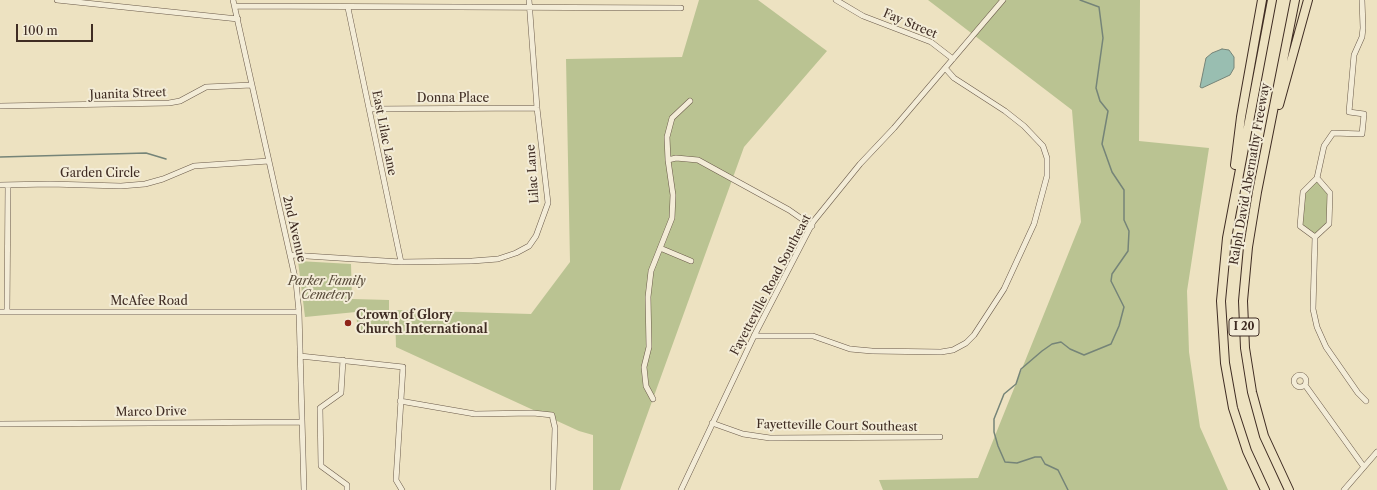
<!DOCTYPE html>
<style>
body{margin:0}
#map{position:relative;width:1377px;height:490px;overflow:hidden;background:#ede2c1;font-family:"Libre Caslon Text",serif}
canvas{display:block}
.scale{position:absolute;left:16px;top:24px;width:77px;height:18px;box-sizing:border-box;border:2px solid #3f2c23;border-top:0;padding-left:5px;font-size:12px;line-height:14px;white-space:nowrap;color:#3f2c23;-webkit-text-stroke:3px #f3ecd7;paint-order:stroke}
</style>
<div id="map">
<canvas width="1377" height="490"></canvas>
<div class="scale">100 m</div>
</div>
<script>
const context = document.querySelector('canvas').getContext('2d');
context.lineJoin = 'round';
function fillPath(path, color) { context.fillStyle = color; context.fill(path, 'evenodd'); }
const shape = rows => new Path2D(rows.map(r => 'M' + r).join(''));
function trace(path, color, width, dash) { context.strokeStyle = color; context.lineWidth = width; context.lineCap = dash ? 'butt' : 'round'; context.setLineDash(dash || []); context.stroke(path); }
function drawText(font, color, halo, rows, align = 'center') {
  context.font = font + ' "Libre Caslon Text",serif'; context.lineWidth = 4; context.setLineDash([]); context.textBaseline = 'middle'; context.strokeStyle = halo; context.fillStyle = color; for (const [text, x, y, turn = 0] of rows) {
    context.save(); context.translate(x, y); context.rotate((+turn || 0) * Math.PI / 180); context.textAlign = isNaN(turn) ? turn : align; if (halo) context.strokeText(text, 0, 0); context.fillText(text, 0, 0); context.restore();
  }
}
fillPath(shape([
 [699,0,758,0,827,51,744,147,620,490,593,490,593,435,579,431,396,347,395,310,531,314,570,262,566,59,682,57],
 [928,0,1140,0,1139,141,1209,148,1187,291,1189,352,1200,427,1228,490,883,490,879,480,978,478,1081,222,1072,110],
 [1317,181,1328,193,1328,224,1315,235,1302,226,1304,192],
 [298,261,351,264,352,299,389,300,389,332,358,333,356,312,305,317]
]), '#bac392');
const water = shape([
 [1222,49,1229,50,1234,57,1234,68,1230,75,1202,88,1200,87,1206,58,1212,53,1222,49]
]);
fillPath(water, '#99beb1');
trace(water, '#758478', 1);
trace(shape([
 [0,157,146,153,166,159],
 [1068,490,1058,470,1045,464,1041,457,1035,457,1017,463,1005,462,998,446,994,432,994,419,1004,394,1016,384,1021,369,1042,351,1052,344,1061,342,1070,349,1084,355,1111,344,1119,326,1124,307,1111,281,1112,274,1128,251,1129,231,1124,220,1124,190,1112,172,1102,144,1108,111,1100,101,1096,88,1103,38,1099,7,1080,0]
]), '#758478', 1.5);
const minor = shape([
 [57,0,238,19],
 [233,0,296,282,299,312,304,490],
 [836,0,863,16,931,42,953,59],
 [235,6,681,8],
 [348,8,401,262],
 [0,106,169,103,180,101,206,87,252,85],
 [370,109,537,108],
 [668,160,676,158,698,160,789,210,812,226],
 [1317,178,1330,193,1329,224,1315,237,1313,309,1317,327,1326,347,1358,393,1366,401],
 [0,185,50,184,121,186,145,184,163,179,194,166,269,161],
 [1315,237,1300,226,1303,192,1317,178,1324,146,1333,133,1362,134,1364,114,1349,112,1354,55,1362,37,1363,28,1362,0],
 [660,248,691,261],
 [291,255,401,262,472,261,498,259,516,253,529,246,536,236,548,203,537,108,529,0],
 [0,312,299,312],
 [7,312,8,185],
 [754,336,813,336,850,349,872,351,941,352,953,350,966,343,974,335,1004,289,1034,224,1047,176,1047,158,1043,146,1024,126,1005,111,954,78,945,68],
 [300,356,403,367,396,480,402,490],
 [343,360,341,393,320,408,321,466,347,485,347,490],
 '1294 381a6 6 0 1 1 12 0a6 6 0 1 1-12 0Z',
 [1305,385,1364,467],
 [653,399,646,386,644,367,649,347,648,297,651,271,672,218,673,195,668,160,667,137,672,118,690,101],
 [400,401,475,414,533,413,552,415,555,428,553,490],
 [712,423,743,434,770,438,940,437],
 [0,424,302,422],
 [681,490,754,336,813,222,860,164,894,128,1003,0],
 [1344,490,1377,452]
]);
const highway = shape([
 [1279,105,1308,0],
 [1235,165,1241,117,1262,0],
 [1265,490,1247,451,1233,408,1225,363,1221,301,1227,238,1272,0],
 [1289,490,1264,436,1252,392,1245,348,1243,301,1248,247,1257,192,1295,0]
]);
trace(minor, '#6a5a4a', 6);
trace(highway, '#3f2c23', 10);
trace(minor, '#f3ecd7', 5);
trace(highway, '#ede2c1', 8);
for (const [x, y, r, color] of [
 [348,323,4,"#8f2418"]
]) { const dot = new Path2D(); dot.arc(x, y, r, 0, 2 * Math.PI); context.fillStyle = color; context.fill(dot); trace(dot, '#f3ecd7', 1.5); }
for (const [x, y, w] of [
 [1244,327,30]
]) { const box = new Path2D(); box.roundRect(x - w / 2, y - 9, w, 18, 3); context.fillStyle = '#f3ecd7'; context.fill(box); trace(box, '#3f2c23', 1); }
drawText('bold 11px', '#3f2c23', null, [
 ["I 20",1244,327]
]);
drawText('12px', '#3f2c23', '#f3ecd7', [
 ["Fay Street",910,24,23],
 ["Juanita Street",128,94,-2],
 ["Donna Place",453,99],
 ["East Lilac Lane",384,133,79],
 ["Garden Circle",100,174],
 ["Lilac Lane",533,174,-94],
 ["Ralph David Abernathy Freeway",1250,174,-80],
 ["2nd Avenue",294,229,77],
 ["Fayetteville Road Southeast",771,285,-62],
 ["McAfee Road",149,302],
 ["Marco Drive",151,412,-1],
 ["Fayetteville Court Southeast",837,426,1]
]);
drawText('italic 12px', '#584a39', '#f3ecd7', [
 ["Parker Family",327,282],
 ["Cemetery",327,296]
]);
drawText('bold 12px', '#3f2c23', '#f3ecd7', [
 ["Crown of Glory",356,316],
 ["Church International",356,330]
], 'left');
</script>
